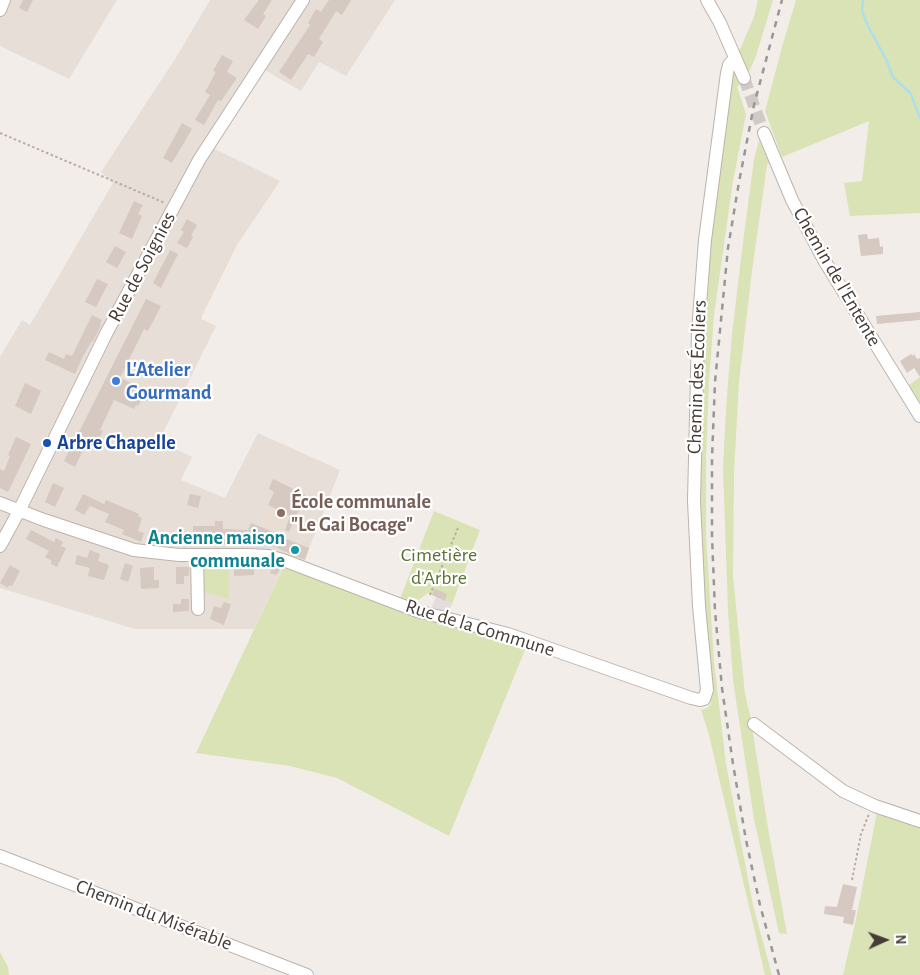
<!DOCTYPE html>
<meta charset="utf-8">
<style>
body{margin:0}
#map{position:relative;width:920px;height:975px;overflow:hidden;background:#f3ede9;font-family:"Alegreya Sans",sans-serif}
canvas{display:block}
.north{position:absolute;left:860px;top:915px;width:50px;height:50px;-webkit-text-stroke:4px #fff;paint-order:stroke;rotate:88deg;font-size:14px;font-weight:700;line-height:20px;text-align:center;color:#463d38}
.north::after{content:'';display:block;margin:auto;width:18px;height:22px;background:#463d38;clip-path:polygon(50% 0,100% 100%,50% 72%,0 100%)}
</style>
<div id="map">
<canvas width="920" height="975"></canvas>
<div class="north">N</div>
</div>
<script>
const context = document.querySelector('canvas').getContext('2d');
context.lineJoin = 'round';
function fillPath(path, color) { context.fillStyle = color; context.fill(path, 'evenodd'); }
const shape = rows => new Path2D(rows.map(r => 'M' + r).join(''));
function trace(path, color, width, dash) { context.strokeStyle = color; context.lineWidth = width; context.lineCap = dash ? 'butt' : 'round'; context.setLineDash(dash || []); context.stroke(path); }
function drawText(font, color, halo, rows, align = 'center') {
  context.font = font + ' "Alegreya Sans",sans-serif'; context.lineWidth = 4.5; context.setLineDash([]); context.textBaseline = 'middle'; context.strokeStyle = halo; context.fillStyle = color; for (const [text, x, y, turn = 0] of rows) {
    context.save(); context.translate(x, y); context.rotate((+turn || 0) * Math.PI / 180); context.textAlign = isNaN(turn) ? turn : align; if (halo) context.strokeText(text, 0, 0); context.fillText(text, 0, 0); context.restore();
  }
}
fillPath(shape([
 [0,0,117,0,69,79,0,46],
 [210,0,395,0,346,76,319,62,301,91,263,69,211,147,280,181,237,245,202,316,201,319,216,326,159,441,192,457,181,480,225,498,258,433,340,470,303,564,286,561,254,629,135,629,0,588,0,357,22,320,30,325,113,183,101,172,177,56]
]), '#e6ded7');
fillPath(shape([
 [273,479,306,495,290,533,283,530,274,552,249,549,274,492,269,489]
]), '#eaded4');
fillPath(shape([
 [758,0,773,0,756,56,747,76,738,54,754,17],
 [796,0,920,0,920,213,850,216,844,183,862,181,869,121,782,157,765,111,782,47],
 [735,73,740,84,737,87,746,114,733,181,714,315,709,382,706,458,706,536,714,662,726,764,753,905,772,975,765,975,709,735,701,710,707,708,711,704,710,682,700,600,697,465,708,243,731,74],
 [759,140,769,163,767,165,752,271,739,382,734,473,733,577,745,694,750,715,768,828,787,934,779,933,754,819,733,680,728,611,723,470,726,408,732,334,742,250,754,159],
 [920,377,920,403,909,385],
 [434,511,480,530,452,604,428,593,414,603,400,599],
 [229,561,229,599,204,592,203,562],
 [283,568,357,587,529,640,449,836,337,778,290,766,196,753],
 [877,812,920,827,920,975,843,975,855,924],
 [0,952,8,967,9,975,0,975]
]), '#dae3b5');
fillPath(shape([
 [253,538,271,546,269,551,249,549],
 [436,597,452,604,447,615,431,609]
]), '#e1dedd');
trace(shape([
 [863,0,862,11,867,24,887,61,893,77,911,94,920,118]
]), '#abe0ea', 2.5);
fillPath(shape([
 [23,0,33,0,27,12,19,8],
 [259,0,272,0,263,14,266,16,258,29,244,20],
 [329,0,351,0,342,15,336,11,319,39,323,42,314,57,308,54,291,80,279,72,310,25,308,23,316,9,321,12],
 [222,55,233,61,227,72,237,78,221,101,218,100,204,125,195,120,210,95,205,92,216,72,213,71],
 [182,123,192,129,172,163,163,158],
 [134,201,143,205,138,214,142,216,132,239,119,233],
 [187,219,197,225,191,236,193,237,187,248,177,243,184,232,181,230],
 [867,234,868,239,879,238,880,247,883,246,883,254,861,256,858,235],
 [115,246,126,252,117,268,106,262],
 [170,250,178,254,161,288,153,283],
 [97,279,108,284,96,307,85,302],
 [146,299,161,306,148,331,144,329,120,378,149,391,145,400,143,402,141,401,138,406,136,405,134,409,114,400,100,430,103,431,97,443,78,434],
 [920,312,920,320,877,324,876,316],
 [92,315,102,320,100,325,101,325,93,342,92,341,83,356,75,374,45,360,49,352,64,359,66,354,72,356],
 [911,354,913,356,914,354,917,359,920,358,920,377,914,368,907,373,900,361],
 [25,383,41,391,31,414,15,406],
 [16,437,31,444,8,492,0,488,0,469,4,471,10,456,8,455],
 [71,447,82,452,75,467,64,461],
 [273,479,306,495,289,532,285,530,290,516,268,505,274,492,269,489],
 [53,483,64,488,55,507,45,502],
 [83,494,104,504,106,500,139,514,138,516,142,518,138,531,144,533,141,542,122,534,124,530,105,522,109,514,90,506,84,515,75,510],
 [190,494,201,496,198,508,187,505],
 [215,521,223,521,223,529,248,530,251,523,276,533,276,535,309,548,305,560,251,537,251,539,244,536,244,542,241,542,241,544,223,544,223,539,193,539,193,526,215,526],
 [31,530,54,542,56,538,63,542,61,546,66,548,57,567,51,564,52,561,45,557,49,551,26,539],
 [90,550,100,554,98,561,109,565,104,580,88,576,90,568,75,564,77,555,87,558],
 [125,563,133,566,128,582,120,579],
 [234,563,254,563,254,575,234,576],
 [10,565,20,571,12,586,9,585,8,588,0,583],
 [273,566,280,568,277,575,270,573],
 [154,567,154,580,159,580,159,588,141,589,140,568],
 [176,567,189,567,189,576,184,576,184,584,176,584],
 [435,589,447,594,445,601,432,595],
 [181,599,189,599,189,611,173,612,173,604,181,604],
 [224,602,231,604,224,625,210,619,214,606,221,608],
 [843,884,857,887,852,910,856,910,853,925,843,923,844,917,824,914,825,906,837,907]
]), '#d6c9c2');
trace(shape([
 [744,78,764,133]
]), '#d0cac6', 12, [12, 6]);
const minor = shape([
 [707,0,720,23,744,78],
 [0,10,4,0],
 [764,133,792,200,824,260,920,416],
 [0,503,44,520,134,550,179,555,248,555,268,556,283,560,417,611,508,634,691,698,700,700,704,699,707,690,699,606,694,501,698,331,705,240,727,73,729,65,735,58],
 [0,546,19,511,107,332,199,160,303,0],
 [197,555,198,609],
 [754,724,843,791,875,806,920,821],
 [0,856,307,975]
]);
trace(minor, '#bdb3ac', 14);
trace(shape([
 [0,133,165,203],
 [430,595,458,528],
 [852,880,861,834,869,814]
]), '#beab9f', 2, [2.5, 2.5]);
trace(minor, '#fff', 12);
trace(shape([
 [779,975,760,905,746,840,733,764,722,688,715,611,712,536,712,458,715,382,728,248,739,182,754,105,782,0]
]), '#979797', 2.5, [6, 6]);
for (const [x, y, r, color] of [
 [116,381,5,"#3f7fe0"],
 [47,443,5,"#1a4fb4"],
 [281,513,5,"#8d6e63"],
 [295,550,5,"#0f9aa8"]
]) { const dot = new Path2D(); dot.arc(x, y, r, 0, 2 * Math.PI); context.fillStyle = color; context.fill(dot); trace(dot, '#fff', 2); }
drawText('20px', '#463d38', '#fff', [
 ["Rue de Soignies",142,267,-62],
 ["Chemin de l'Entente",837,277,60],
 ["Chemin des Écoliers",697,377,-88],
 ["Rue de la Commune",480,628,17],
 ["Chemin du Misérable",154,915,21]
]);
drawText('bold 20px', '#366cbe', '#fff', [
 ["L'Atelier",126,370],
 ["Gourmand",126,393]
], 'left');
drawText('bold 20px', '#164399', '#fff', [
 ["Arbre Chapelle",57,443]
], 'left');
drawText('bold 20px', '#785e54', '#fff', [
 ["École communale",291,502],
 ["\"Le Gai Bocage\"",291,525]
], 'left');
drawText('bold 20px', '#0d838f', '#fff', [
 ["Ancienne maison",285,538],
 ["communale",285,561]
], 'right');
drawText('20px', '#5a7230', '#fff', [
 ["Cimetière",439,555],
 ["d'Arbre",439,578]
]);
</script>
